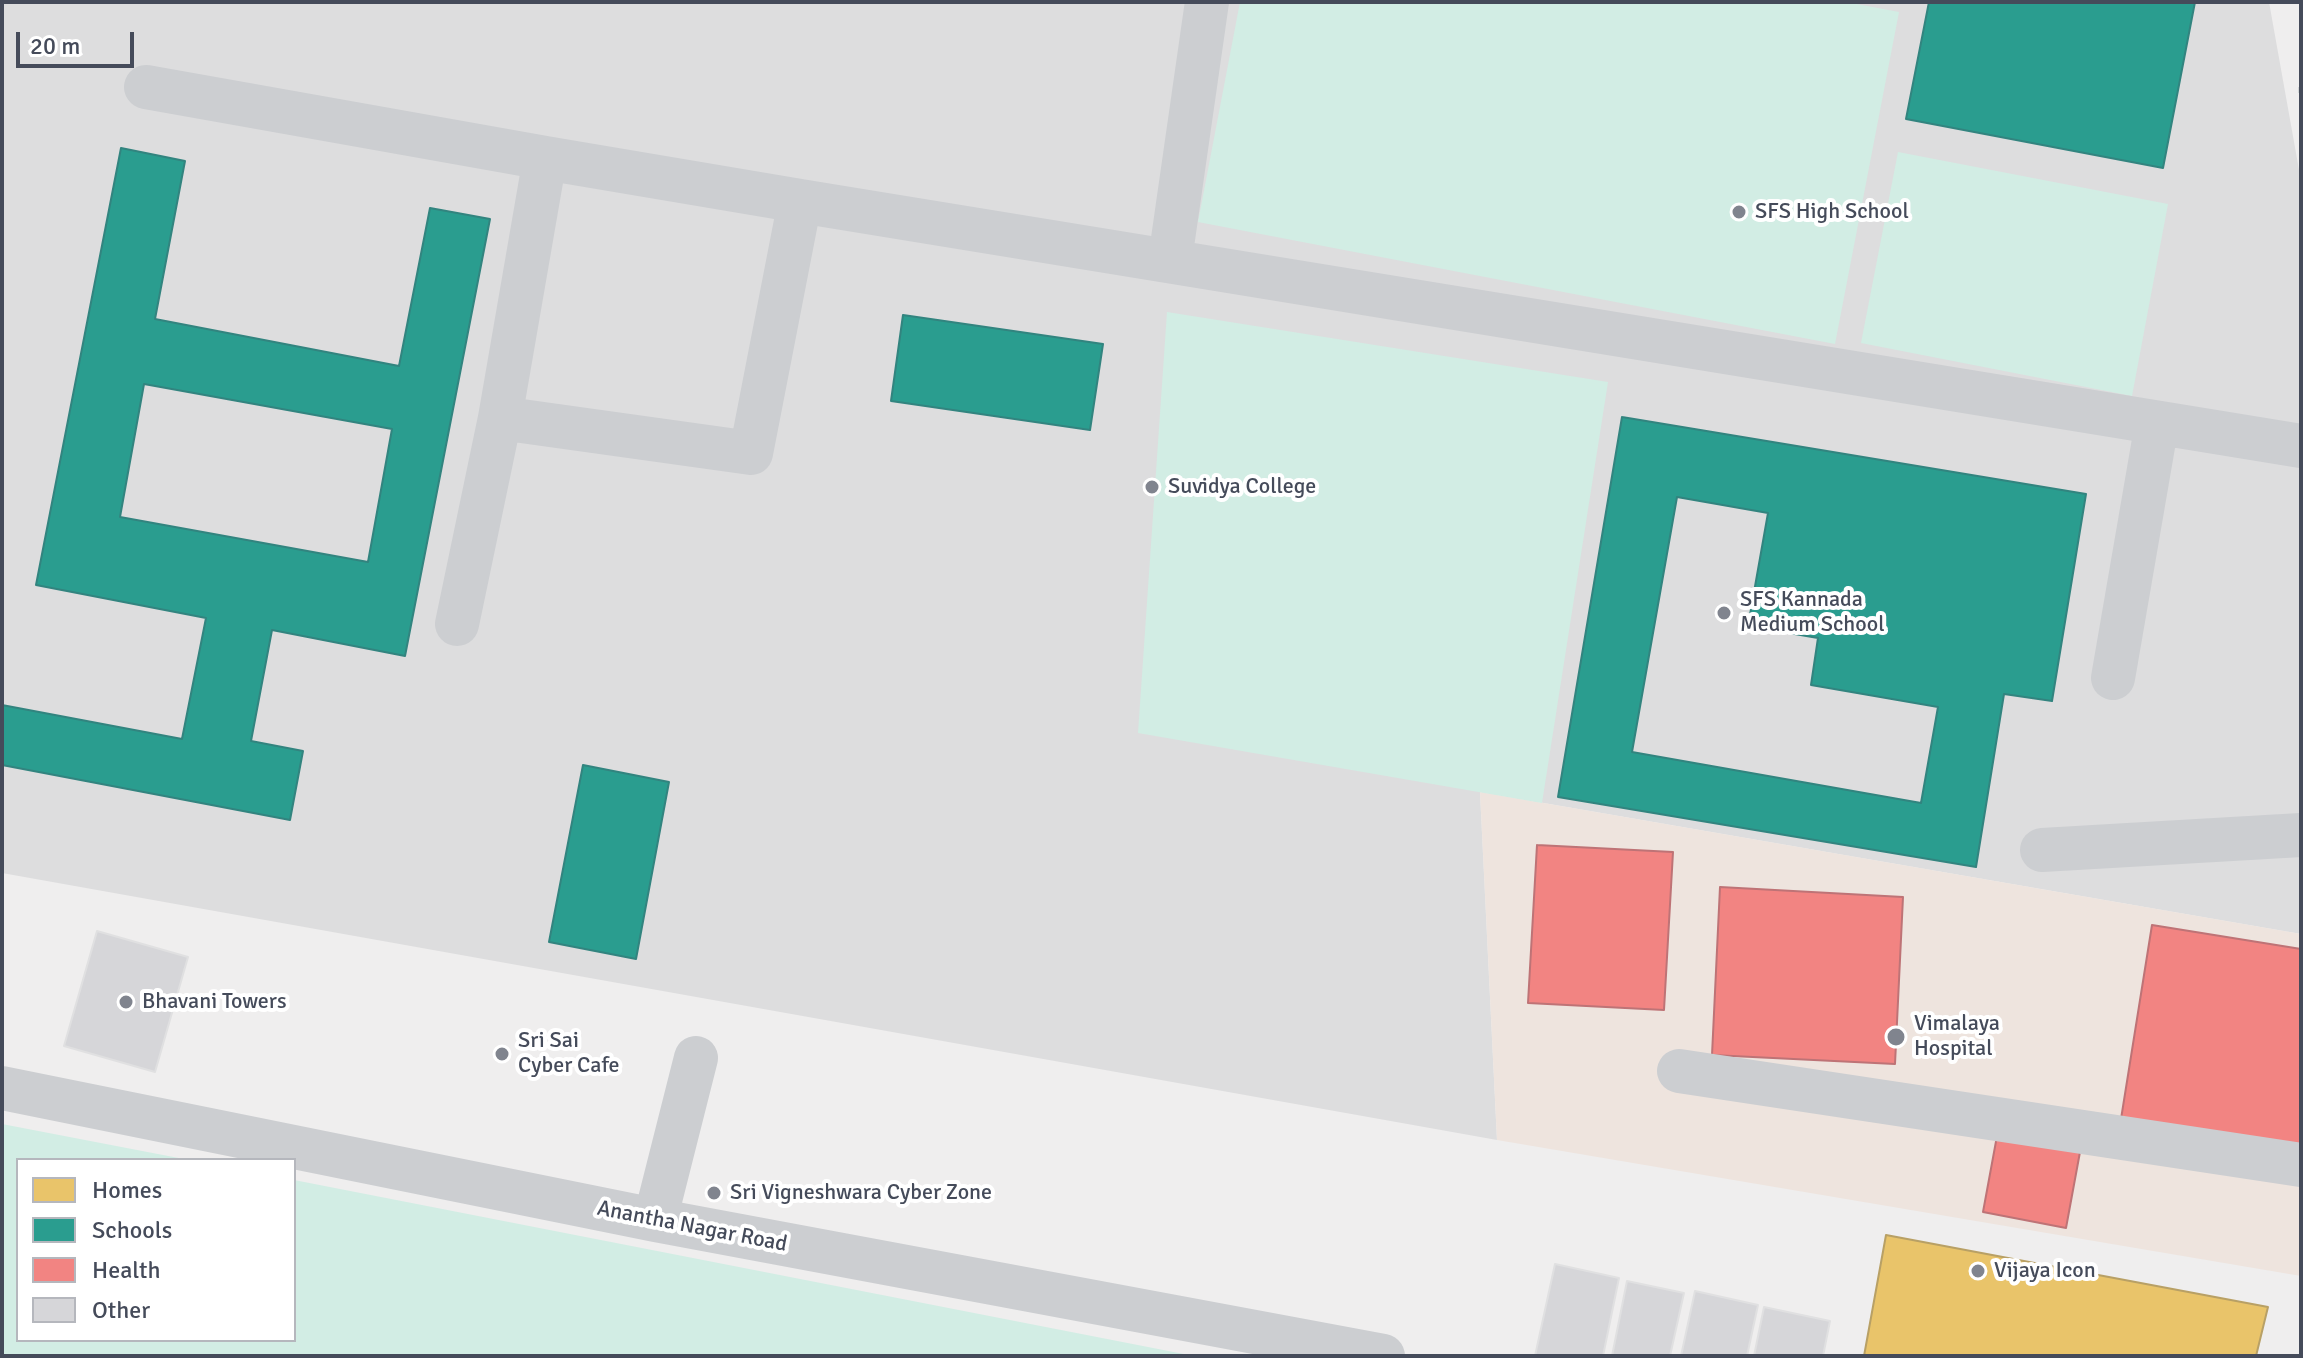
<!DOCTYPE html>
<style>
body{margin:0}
#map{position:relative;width:2303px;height:1358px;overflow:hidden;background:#efeeee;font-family:Signika,sans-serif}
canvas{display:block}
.frame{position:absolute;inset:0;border:4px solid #454b5a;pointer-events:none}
.legend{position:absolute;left:16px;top:1158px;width:280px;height:184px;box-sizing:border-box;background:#fff;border:2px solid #b5b7bd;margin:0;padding:10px 14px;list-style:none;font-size:24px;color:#454b5a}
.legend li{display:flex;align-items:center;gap:16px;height:40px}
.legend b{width:40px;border:2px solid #b5b7bd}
.scale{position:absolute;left:16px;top:32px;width:118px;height:36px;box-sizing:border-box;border:4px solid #454b5a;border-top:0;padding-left:10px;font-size:24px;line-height:28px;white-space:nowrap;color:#454b5a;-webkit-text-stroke:6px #fff;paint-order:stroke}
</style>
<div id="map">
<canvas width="2303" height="1358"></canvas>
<div class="frame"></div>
<ul class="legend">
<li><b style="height:22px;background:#e9c46a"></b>Homes</li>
<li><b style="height:22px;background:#2a9d8f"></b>Schools</li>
<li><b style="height:22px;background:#f28482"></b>Health</li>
<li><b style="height:22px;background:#d6d6d9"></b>Other</li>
</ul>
<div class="scale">20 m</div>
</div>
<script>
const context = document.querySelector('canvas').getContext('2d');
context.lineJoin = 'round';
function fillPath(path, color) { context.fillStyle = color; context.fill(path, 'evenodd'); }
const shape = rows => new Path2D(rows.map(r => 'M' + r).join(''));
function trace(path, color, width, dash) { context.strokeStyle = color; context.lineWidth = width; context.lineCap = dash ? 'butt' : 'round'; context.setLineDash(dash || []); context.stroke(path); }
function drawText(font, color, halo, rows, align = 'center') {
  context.font = font + ' Signika,sans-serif'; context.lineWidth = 8; context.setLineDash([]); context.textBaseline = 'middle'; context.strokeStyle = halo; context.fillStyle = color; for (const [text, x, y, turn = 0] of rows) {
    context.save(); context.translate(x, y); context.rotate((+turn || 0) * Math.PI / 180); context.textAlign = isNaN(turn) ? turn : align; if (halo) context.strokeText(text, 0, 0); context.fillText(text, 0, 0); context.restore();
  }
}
fillPath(shape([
 [2,2,2269,2,2301,181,2301,934,1480,792,1497,1140,2,873]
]), '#ddddde');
fillPath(shape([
 [1480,792,2301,934,2301,1276,1497,1140]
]), '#eee4de');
fillPath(shape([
 [1240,2,1846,2,1899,12,1835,344,1198,222],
 [1898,152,2168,204,2132,396,1861,343],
 [1167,312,1608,382,1542,803,1138,733],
 [2,1124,189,1160,18,1160,18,1340,294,1340,294,1180,1194,1356,2,1356]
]), '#d2ede4');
const homes = shape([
 [1886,1235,2268,1307,2256,1356,1864,1356,1886,1235]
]);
fillPath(homes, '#e9c46a');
trace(homes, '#b8a065', 2);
const schools = shape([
 [1929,2,2195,2,2163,168,1906,119,1929,2],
 [121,148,185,161,155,319,399,366,430,208,490,219,405,656,272,630,251,741,303,751,290,820,2,765,2,705,182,739,206,618,36,585,121,148],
 [144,384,392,429,368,562,120,517,144,384],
 [903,315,1103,344,1090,430,891,401,903,315],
 [1622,417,2086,494,2052,701,2004,694,1976,867,1558,797,1622,417],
 [1677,497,1768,513,1748,626,1818,638,1811,685,1938,707,1921,803,1632,752,1677,497],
 [583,765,669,782,636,959,549,942,583,765]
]);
fillPath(schools, '#2a9d8f');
trace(schools, '#32847f', 2);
const health = shape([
 [1537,845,1673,852,1664,1010,1528,1003,1537,845],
 [1720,887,1903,897,1895,1064,1712,1055,1720,887],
 [2152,925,2301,949,2301,1148,2121,1119,2152,925],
 [1997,1136,2080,1152,2066,1228,1983,1212,1997,1136]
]);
fillPath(health, '#f28482');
trace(health, '#be7376', 2);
const building = shape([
 [97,931,188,957,155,1072,64,1046,97,931],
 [1555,1264,1619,1278,1603,1356,1535,1356,1555,1264],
 [1627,1281,1684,1293,1670,1356,1612,1356,1627,1281],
 [1695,1291,1758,1305,1747,1356,1681,1356,1695,1291],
 [1764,1307,1830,1321,1823,1356,1754,1356,1764,1307]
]);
fillPath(building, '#d6d6d9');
trace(building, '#e0e0e1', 2);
trace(shape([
 [2301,87,2301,94]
]), '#b8c3c3', 5, [6, 4]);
trace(shape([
 [146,87,545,158],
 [1170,260,1207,2],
 [500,418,545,158,800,201],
 [457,624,500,418,751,453,800,201,2301,446],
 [2113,678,2157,423],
 [2042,850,2301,835],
 [1679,1071,2301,1165],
 [2,1088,655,1220,1383,1356],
 [655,1220,696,1058]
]), '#ccced1', 44);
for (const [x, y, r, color] of [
 [1739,212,8,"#80848e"],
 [1152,487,8,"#80848e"],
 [1724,613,8,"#80848e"],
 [126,1002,8,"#80848e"],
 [1896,1037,10,"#80848e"],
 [502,1054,8,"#80848e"],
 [714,1193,8,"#80848e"],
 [1978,1271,8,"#80848e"]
]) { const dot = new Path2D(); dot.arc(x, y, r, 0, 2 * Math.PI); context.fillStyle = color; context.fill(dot); trace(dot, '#fff', 3); }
drawText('22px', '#454b5a', '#fff', [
 ["SFS High School",1755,212],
 ["Suvidya College",1168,487],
 ["SFS Kannada",1740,600],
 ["Medium School",1740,625],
 ["Bhavani Towers",142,1002],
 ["Vimalaya",1914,1024],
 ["Hospital",1914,1049],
 ["Sri Sai",518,1041],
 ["Cyber Cafe",518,1066],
 ["Sri Vigneshwara Cyber Zone",730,1193],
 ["Vijaya Icon",1994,1271]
], 'left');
drawText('22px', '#454b5a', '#fff', [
 ["Anantha Nagar Road",692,1227,11]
]);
</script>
